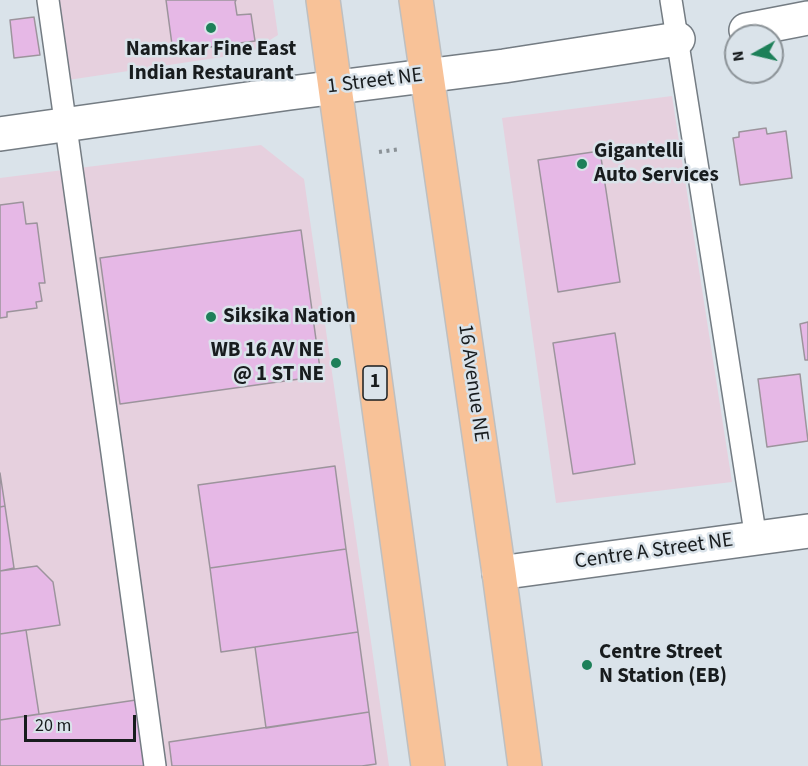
<!DOCTYPE html>
<style>
body{margin:0}
#map{position:relative;width:808px;height:766px;overflow:hidden;background:#dae3ea;font-family:"Source Sans 3",sans-serif}
canvas{display:block}
.north{position:absolute;left:724px;top:24px;width:60px;height:60px;box-sizing:border-box;background:#dae3ea;border:2px solid #8c9398;border-radius:50%;rotate:262deg;font-size:16px;font-weight:700;line-height:24px;text-align:center;color:#181c1e}
.north::after{content:'';display:block;margin:auto;width:21px;height:27px;background:#1d8059;clip-path:polygon(50% 0,100% 100%,50% 72%,0 100%)}
.scale{position:absolute;left:24px;top:715px;width:112px;height:27px;box-sizing:border-box;border:3px solid #181c1e;border-top:0;padding-left:8px;font-size:18px;line-height:21px;white-space:nowrap;color:#181c1e;-webkit-text-stroke:4px #dae3ea;paint-order:stroke}
</style>
<div id="map">
<canvas width="808" height="766"></canvas>
<div class="north">N</div>
<div class="scale">20 m</div>
</div>
<script>
const context = document.querySelector('canvas').getContext('2d');
context.lineJoin = 'round';
function fillPath(path, color) { context.fillStyle = color; context.fill(path, 'evenodd'); }
const shape = rows => new Path2D(rows.map(r => 'M' + r).join(''));
function trace(path, color, width, dash) { context.strokeStyle = color; context.lineWidth = width; context.lineCap = dash ? 'butt' : 'round'; context.setLineDash(dash || []); context.stroke(path); }
function drawText(font, color, halo, rows, align = 'center') {
  context.font = font + ' "Source Sans 3",sans-serif'; context.lineWidth = 5; context.setLineDash([]); context.textBaseline = 'middle'; context.strokeStyle = halo; context.fillStyle = color; for (const [text, x, y, turn = 0] of rows) {
    context.save(); context.translate(x, y); context.rotate((+turn || 0) * Math.PI / 180); context.textAlign = isNaN(turn) ? turn : align; if (halo) context.strokeText(text, 0, 0); context.fillText(text, 0, 0); context.restore();
  }
}
fillPath(shape([
 [58,0,273,0,278,35,249,53,68,80],
 [672,96,732,482,556,503,502,118],
 [261,145,304,179,389,766,0,766,0,178]
]), '#e6d0de');
const building = shape([
 [166,0,236,0,235,2,237,15,251,14,255,41,173,52,166,0],
 [34,17,40,55,14,58,10,20,34,17],
 [766,128,767,134,786,131,792,178,740,185,733,138,739,137,739,132,766,128],
 [600,151,620,282,558,292,538,160,600,151],
 [23,202,26,224,37,223,45,283,39,283,42,301,36,302,37,308,7,312,7,317,0,318,0,205,23,202],
 [301,230,321,376,120,404,100,258,301,230],
 [808,322,808,360,805,360,800,324,808,322],
 [615,333,635,464,573,474,553,343,615,333],
 [800,374,808,441,767,447,758,379,800,374],
 [335,466,346,549,210,568,198,485,335,466],
 [0,473,5,506,0,507,0,473],
 [5,506,14,568,0,571,0,507,5,506],
 [346,549,358,632,221,652,210,568,346,549],
 [37,566,53,582,60,625,0,634,0,571,37,566],
 [26,630,39,714,0,720,0,634,26,630],
 [358,632,369,712,266,728,255,647,358,632],
 [136,700,147,766,0,766,0,720,136,700],
 [369,712,376,764,362,766,172,766,169,742,369,712]
]);
fillPath(building, '#e6b8e6');
trace(building, '#9c949c', 1.5);
const service = shape([
 [48,0,112,453,155,766],
 [671,0,716,283,756,539]
]);
const minor = shape([
 [746,30,808,18],
 [0,134,290,93,504,66,678,39],
 [499,573,808,531]
]);
const trunk = shape([
 [323,0,428,766],
 [416,0,499,573,525,766]
]);
trace(service, '#747c83', 24);
trace(minor, '#747c83', 36);
trace(trunk, '#bebfc0', 36);
trace(shape([
 [379,152,401,149]
]), '#8b9297', 4, [3, 4.5]);
trace(service, '#fff', 21);
trace(minor, '#fff', 33);
trace(trunk, '#f8c298', 33);
for (const [x, y, r, color] of [
 [211,28,6,"#1d8059"],
 [582,164,6,"#1d8059"],
 [211,317,6,"#1d8059"],
 [336,363,6,"#1d8059"],
 [587,665,6,"#1d8059"]
]) { const dot = new Path2D(); dot.arc(x, y, r, 0, 2 * Math.PI); context.fillStyle = color; context.fill(dot); trace(dot, '#dae3ea', 2); }
for (const [x, y, w] of [
 [375,383,24]
]) { const box = new Path2D(); box.roundRect(x - w / 2, y - 17, w, 34, 4.5); context.fillStyle = '#dae3ea'; context.fill(box); trace(box, '#181c1e', 1.5); }
drawText('bold 20px', '#181c1e', null, [
 ["1",375,383]
]);
drawText('bold 21px', '#181c1e', '#dae3ea', [
 ["Namskar Fine East",211,50,"center"],
 ["Indian Restaurant",211,74,"center"],
 ["Gigantelli",594,152],
 ["Auto Services",594,176],
 ["Siksika Nation",223,317],
 ["WB 16 AV NE",324,351,"right"],
 ["@ 1 ST NE",324,375,"right"],
 ["Centre Street",599,653],
 ["N Station (EB)",599,677]
], 'left');
drawText('21px', '#181c1e', '#dae3ea', [
 ["1 Street NE",375,82,-7],
 ["16 Avenue NE",472,383,82],
 ["Centre A Street NE",654,552,-8]
]);
</script>
